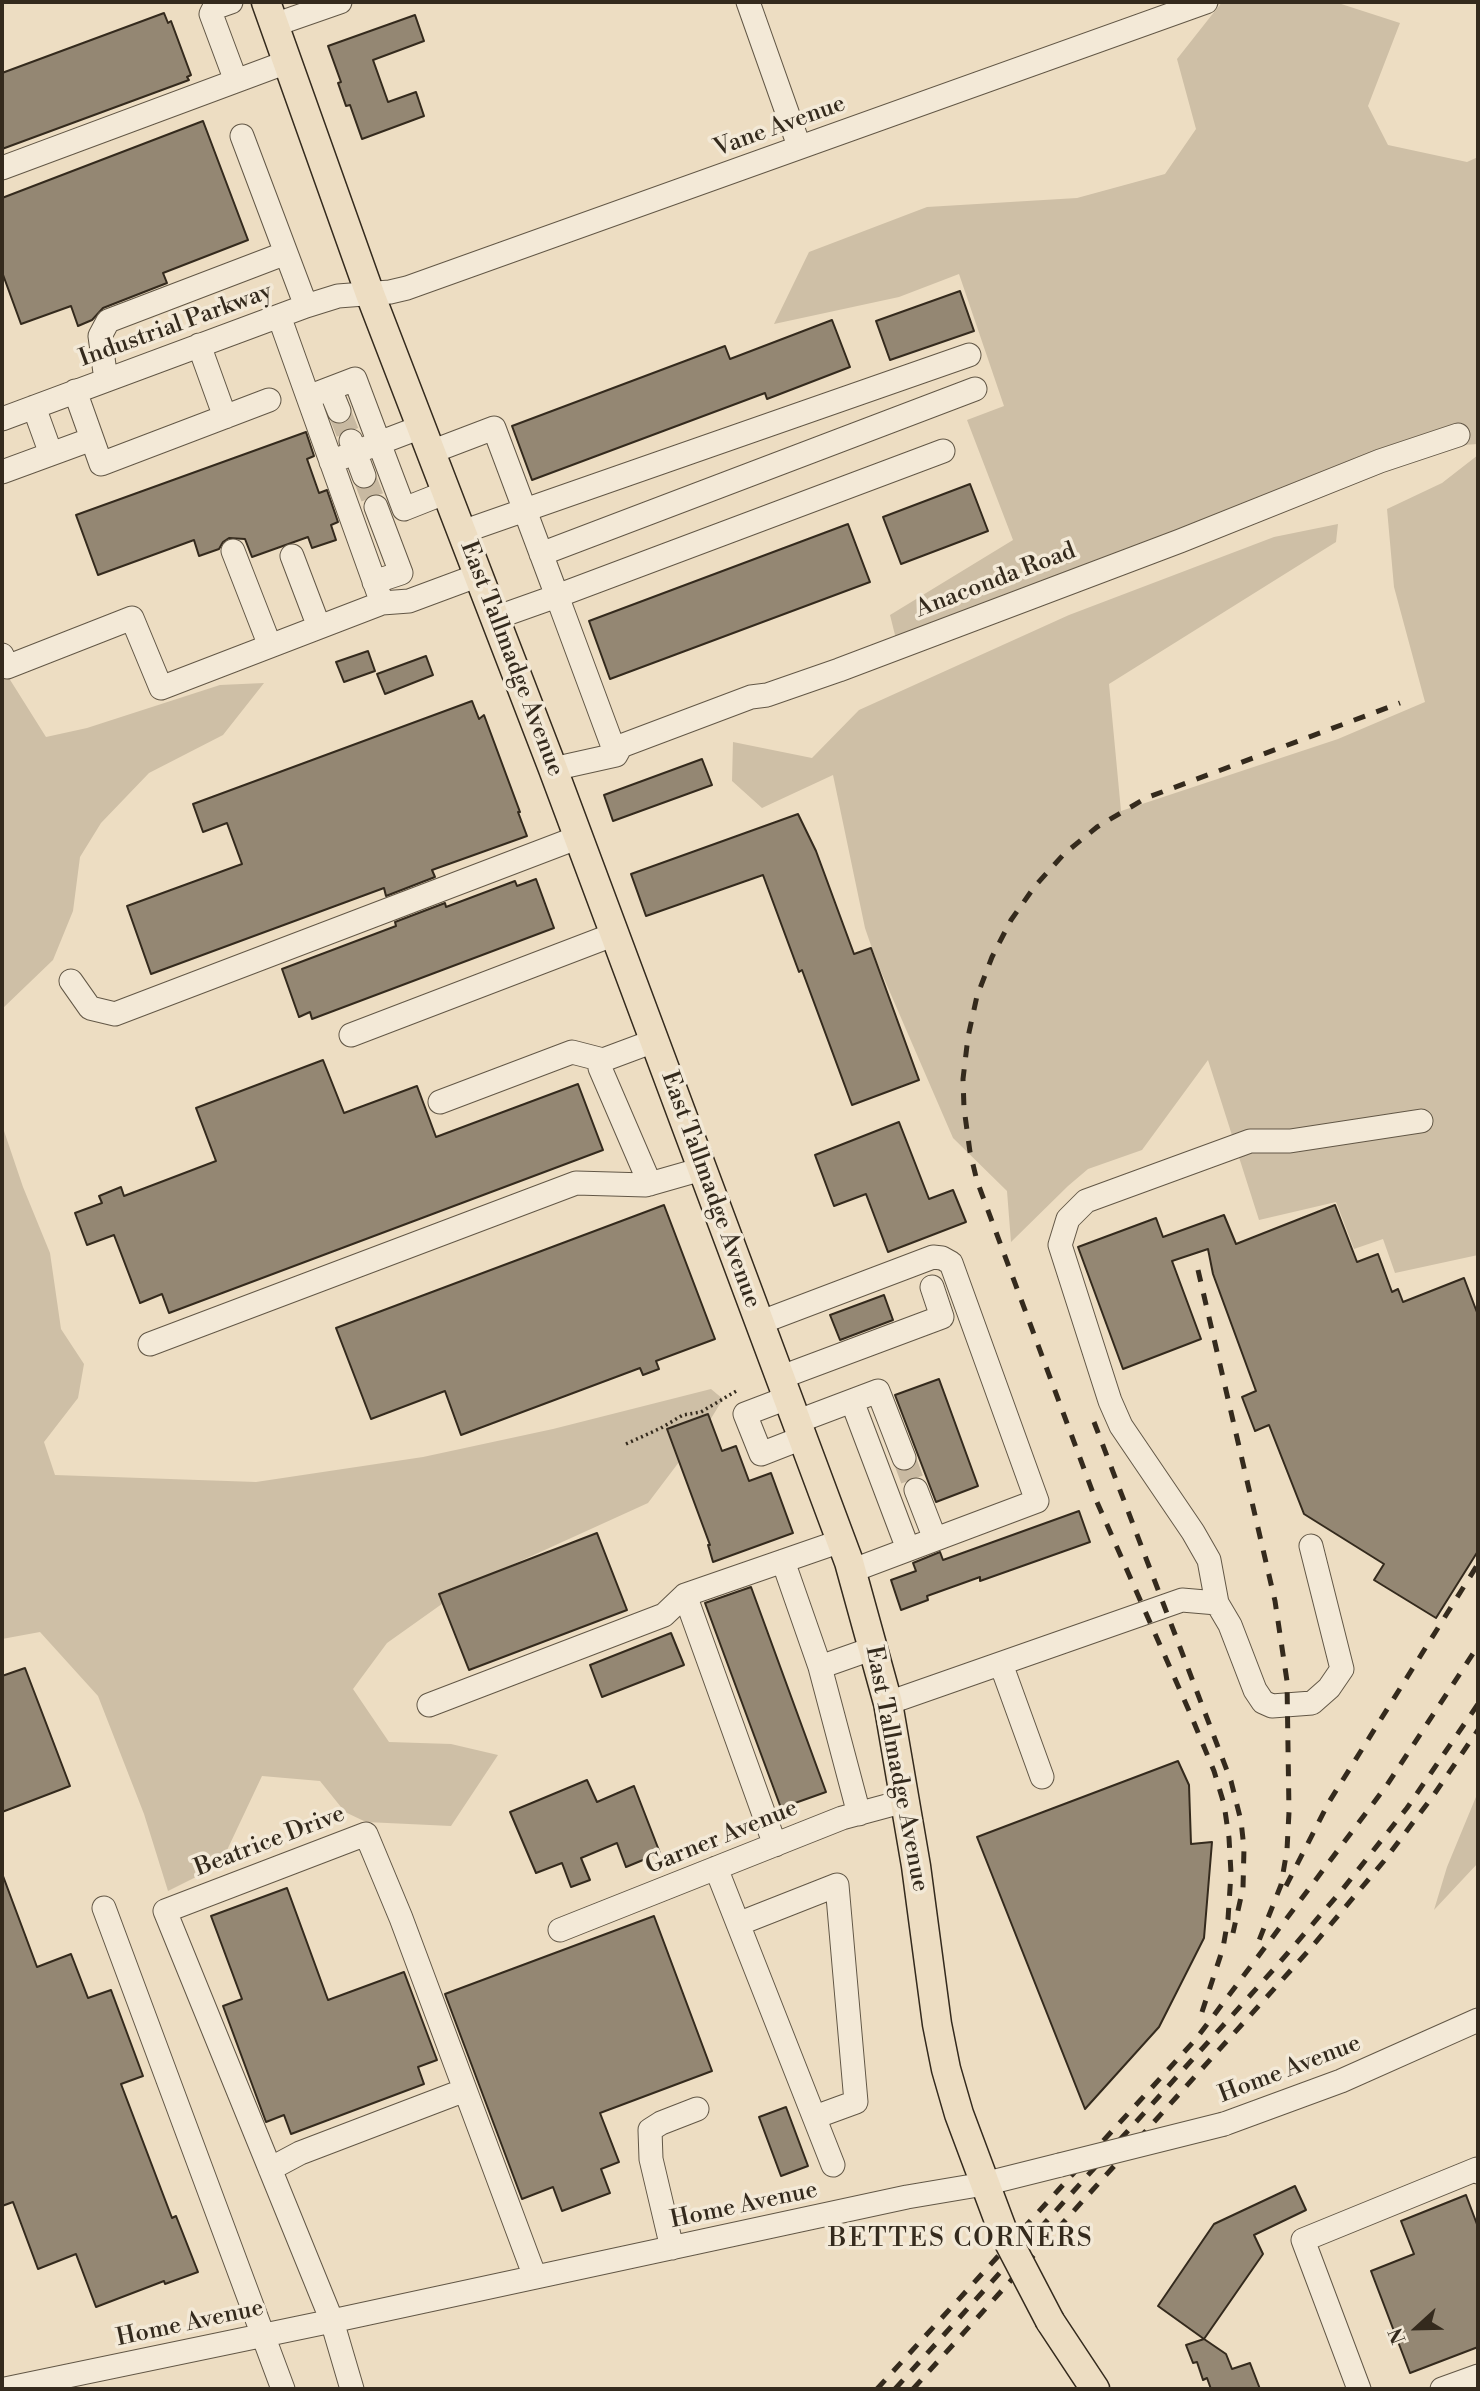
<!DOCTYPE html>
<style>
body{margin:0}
#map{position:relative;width:1480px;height:2391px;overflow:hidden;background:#edddc2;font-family:"Libre Bodoni",serif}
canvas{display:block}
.frame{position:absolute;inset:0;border:4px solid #342a1d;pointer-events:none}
.north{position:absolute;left:1382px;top:2293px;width:70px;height:70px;-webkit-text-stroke:5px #f3e9d7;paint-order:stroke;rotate:248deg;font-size:19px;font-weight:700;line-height:28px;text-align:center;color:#342a1d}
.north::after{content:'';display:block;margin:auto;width:24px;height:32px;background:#342a1d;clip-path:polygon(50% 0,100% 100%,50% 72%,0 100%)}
</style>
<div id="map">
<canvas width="1480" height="2391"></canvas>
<div class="frame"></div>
<div class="north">N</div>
</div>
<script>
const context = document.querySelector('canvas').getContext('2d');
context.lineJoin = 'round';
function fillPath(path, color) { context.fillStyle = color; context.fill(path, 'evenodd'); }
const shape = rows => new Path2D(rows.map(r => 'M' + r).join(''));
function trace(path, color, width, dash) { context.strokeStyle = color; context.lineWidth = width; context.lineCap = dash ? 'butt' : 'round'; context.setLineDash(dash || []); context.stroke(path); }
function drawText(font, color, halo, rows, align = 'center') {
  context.font = font + ' "Libre Bodoni",serif'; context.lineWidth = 7; context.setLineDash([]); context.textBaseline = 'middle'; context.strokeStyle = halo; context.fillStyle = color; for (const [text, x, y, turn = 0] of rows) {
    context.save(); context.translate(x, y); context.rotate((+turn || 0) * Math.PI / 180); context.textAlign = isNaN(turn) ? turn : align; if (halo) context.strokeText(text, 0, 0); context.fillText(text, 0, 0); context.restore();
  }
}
fillPath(shape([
 [1222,2,1335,2,1400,23,1368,106,1388,145,1467,162,1478,157,1478,444,1388,450,896,639,890,615,1013,540,967,420,1004,406,959,274,899,297,774,324,809,252,927,207,1077,198,1165,174,1196,129,1177,59],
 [1478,455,1478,1255,1395,1273,1383,1239,1354,1249,1336,1202,1259,1220,1208,1060,1142,1150,1088,1169,1068,1186,1011,1242,1007,1191,953,1138,876,960,865,928,833,775,762,808,732,781,733,742,812,758,859,710,1069,615,1274,537,1338,524,1336,542,1109,684,1121,811,1338,739,1425,702,1394,587,1387,509,1442,483],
 [2,667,46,737,87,728,220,685,264,683,223,735,149,773,101,823,80,857,73,911,53,960,2,1009],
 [2,1125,23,1187,50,1253,61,1329,84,1364,78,1398,44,1442,55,1475,256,1482,423,1457,553,1429,711,1389,723,1399,707,1425,648,1503,470,1584,387,1643,353,1689,389,1742,451,1744,498,1755,451,1826,366,1822,345,1812,320,1781,262,1776,220,1865,168,1891,144,1814,98,1696,40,1632,2,1639],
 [1478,1792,1478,1863,1434,1910,1447,1867]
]), '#cebfa6');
const building = shape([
 [164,13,168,23,171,21,191,75,187,77,189,80,2,149,2,73,164,13],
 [415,15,424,41,373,60,388,102,416,92,424,116,362,139,350,105,346,106,338,83,341,82,328,46,415,15],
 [203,121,248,240,163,273,167,283,103,308,92,320,78,326,71,306,21,324,2,272,2,198,203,121],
 [960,291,974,331,890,360,876,321,960,291],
 [832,320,850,367,767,399,765,393,532,480,512,426,725,346,730,359,832,320],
 [306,432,314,456,307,459,319,493,327,490,338,522,331,525,336,540,312,548,308,537,252,557,245,539,229,538,223,542,219,549,199,556,194,540,98,575,76,515,306,432],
 [970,484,988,531,901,564,883,517,970,484],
 [848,524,870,582,610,679,589,621,848,524],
 [368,651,375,671,344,682,336,662,368,651],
 [426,656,433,675,385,694,377,674,426,656],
 [472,701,479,719,484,715,520,812,518,812,527,836,432,870,435,877,386,896,384,888,151,974,127,906,242,864,227,823,203,832,193,804,472,701],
 [702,759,712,785,613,821,604,795,702,759],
 [798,814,816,851,854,954,871,948,919,1080,852,1105,802,970,799,972,763,875,646,916,631,874,798,814],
 [536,879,554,928,312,1019,310,1012,299,1017,282,969,396,926,395,922,445,903,446,907,515,881,517,886,536,879],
 [323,1060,344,1113,417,1086,436,1137,578,1084,603,1150,169,1313,162,1294,140,1303,114,1235,87,1245,75,1213,102,1203,99,1196,121,1187,124,1196,216,1161,196,1108,323,1060],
 [899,1122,929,1199,953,1190,966,1222,888,1252,866,1194,834,1206,815,1155,899,1122],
 [664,1205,715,1339,656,1361,659,1369,643,1375,640,1368,461,1435,445,1391,371,1419,336,1328,664,1205],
 [1335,1205,1357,1262,1378,1254,1392,1292,1398,1289,1403,1302,1464,1278,1478,1315,1478,1551,1436,1618,1374,1580,1384,1564,1304,1514,1269,1425,1255,1431,1242,1397,1256,1391,1213,1274,1208,1249,1172,1261,1201,1339,1123,1369,1078,1247,1156,1218,1163,1237,1224,1215,1236,1244,1335,1205],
 [884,1295,893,1320,840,1340,830,1315,884,1295],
 [939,1379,978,1486,936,1502,895,1395,939,1379],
 [708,1414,722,1451,736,1446,749,1481,771,1473,793,1533,713,1562,708,1545,710,1545,667,1429,708,1414],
 [1079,1511,1090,1542,980,1581,980,1577,927,1596,928,1600,901,1610,891,1580,916,1571,913,1563,940,1552,943,1560,1079,1511],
 [597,1533,627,1610,469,1670,439,1594,597,1533],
 [751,1587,826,1792,781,1808,705,1603,751,1587],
 [671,1633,684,1665,602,1697,590,1665,671,1633],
 [25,1668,70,1786,2,1812,2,1676,25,1668],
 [1178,1761,1189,1785,1191,1844,1212,1842,1204,1938,1159,2027,1085,2109,977,1837,1178,1761],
 [587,1780,597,1802,634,1786,660,1853,626,1867,617,1843,581,1858,590,1880,571,1887,562,1863,536,1873,510,1812,587,1780],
 [3,1876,37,1967,71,1954,88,1998,111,1990,143,2076,121,2084,172,2218,176,2216,198,2272,165,2284,164,2281,96,2307,76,2254,38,2269,13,2202,2,2206,3,1876],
 [287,1888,328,2000,404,1972,437,2060,418,2067,424,2084,291,2134,284,2115,266,2122,223,2006,242,1999,211,1916,287,1888],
 [654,1916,712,2071,600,2113,619,2162,601,2169,610,2193,562,2211,553,2187,522,2199,445,1994,654,1916],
 [786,2107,808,2166,781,2176,759,2117,786,2107],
 [1295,2186,1306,2210,1254,2235,1263,2254,1204,2339,1158,2306,1214,2224,1295,2186],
 [1466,2195,1478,2227,1478,2347,1410,2373,1371,2271,1414,2254,1401,2221,1466,2195],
 [1204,2339,1226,2354,1232,2369,1250,2363,1260,2389,1211,2389,1207,2378,1203,2380,1197,2362,1193,2363,1186,2345,1204,2339]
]);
fillPath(building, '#948773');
trace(building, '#342a1d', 2);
trace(shape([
 [339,411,351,441],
 [364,476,376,507],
 [904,1458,916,1490]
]), '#c8b9a1', 23, [23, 11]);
const minor = shape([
 [231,2,214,8,211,14,236,81],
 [748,2,799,146],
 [274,25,340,2],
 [242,136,306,306],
 [2,168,287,62],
 [279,316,308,397,355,379,379,443,331,462],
 [199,345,225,417],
 [106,380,100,336,108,321,286,253],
 [330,389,339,411],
 [75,391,101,464,269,400],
 [308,397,382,603],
 [34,407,51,454],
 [2,419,306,306,338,296,390,292,407,288,1206,2],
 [421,427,379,443,404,509,447,492],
 [351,441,364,476],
 [431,452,494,428,557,596,495,618],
 [2,472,92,439],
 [462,532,969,355],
 [233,551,270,646],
 [541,554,975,389],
 [292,556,319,627],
 [374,582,401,573,376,507],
 [2,655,7,667,132,618,161,688,382,603,409,601,479,575],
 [616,755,557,596,943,451],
 [553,769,616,755,621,746,751,697,767,695,839,670,1180,541,1380,461,1458,435],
 [71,981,90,1008,115,1014,579,837],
 [351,1035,615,934],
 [440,1102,572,1052,603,1060],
 [650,1184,600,1068,603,1060,654,1041],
 [759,1323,933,1257,942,1258,951,1263,1037,1501,851,1571],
 [150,1344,576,1183,646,1185,702,1169],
 [779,1378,942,1317,932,1287],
 [787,1398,745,1414,761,1454,802,1438],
 [852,1401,908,1549],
 [796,1422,878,1391,904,1458],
 [916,1490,935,1539],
 [783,1561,820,1667,859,1814],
 [685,1595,775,1845],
 [1217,1603,1209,1560,1193,1532,1121,1426,1110,1401,1060,1245,1068,1219,1086,1201,1250,1141,1290,1141,1421,1121],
 [1001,1664,1042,1777],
 [820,1667,874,1648],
 [888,1703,1182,1600,1217,1603,1230,1625,1255,1690,1263,1702,1272,1706,1312,1703,1329,1688,1342,1669,1311,1546],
 [429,1705,664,1615,685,1595,841,1541],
 [716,1868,833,2165],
 [104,1908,283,2389],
 [738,1924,837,1885,856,2102,815,2117],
 [560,1930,842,1818,905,1801],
 [1224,2124,1341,2081,1478,2020],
 [270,2169,300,2153,465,2090],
 [672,2248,651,2159,650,2130,661,2123,697,2109],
 [5,2389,332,2321,907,2197,984,2184,1060,2165],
 [352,2389,332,2321,165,1911,366,1834,401,1918,535,2277],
 [1359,2389,1303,2240,1477,2169,1478,2172],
 [1442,2389,1478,2376]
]);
const major = shape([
 [266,2,370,294,553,769,849,1562,888,1703,916,1866,937,2024,946,2069,959,2114,1002,2229],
 [1050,2321,1095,2389]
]);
trace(minor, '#625746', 25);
trace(major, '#342a1d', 31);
trace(shape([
 [626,1444,661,1428,683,1415,701,1412,738,1390]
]), '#342a1d', 3.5, [2, 3.5]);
trace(minor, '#f3e9d7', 23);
trace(major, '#edddc2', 28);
trace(shape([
 [1198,1270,1275,1601,1287,1681,1289,1812,1287,1850,1281,1885,1256,1948],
 [1094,1422,1231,1781,1241,1821,1244,1848,1243,1888,1233,1933],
 [1286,1886,1329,1802,1478,1564],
 [1202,2012,1223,1948,1228,1919,1231,1873,1229,1838,1224,1804,1214,1771,1190,1713,1093,1493,977,1181,970,1152,964,1108,963,1079,968,1037,977,996,992,957,1011,920,1035,886,1064,854,1097,827,1146,798,1400,703],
 [877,2389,1196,2039,1387,1785,1478,1646],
 [895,2389,1274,1969,1342,1890,1407,1808,1478,1704],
 [913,2389,1310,1949,1384,1861,1433,1796,1478,1730]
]), '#342a1d', 5, [12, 12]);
const minorBridge = shape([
 [1060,2165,1224,2124]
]);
const majorBridge = shape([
 [1002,2229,1050,2321]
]);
trace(minorBridge, '#625746', 25, []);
trace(majorBridge, '#342a1d', 31, []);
trace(minorBridge, '#f3e9d7', 23);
trace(majorBridge, '#edddc2', 28);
drawText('24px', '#342a1d', '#f3e9d7', [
 ["Vane Avenue",780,127,-20],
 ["Industrial Parkway",176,326,-20],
 ["Anaconda Road",996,581,-21],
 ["East Tallmadge Avenue",511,659,69],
 ["East Tallmadge Avenue",710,1190,70],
 ["East Tallmadge Avenue",896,1769,79],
 ["Garner Avenue",722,1838,-22],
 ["Beatrice Drive",270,1842,-21],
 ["Home Avenue",1290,2070,-21],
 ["Home Avenue",744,2206,-12],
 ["Home Avenue",190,2324,-12]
]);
context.letterSpacing = '2px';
drawText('26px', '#342a1d', '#f3e9d7', [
 ["BETTES CORNERS",961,2240]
]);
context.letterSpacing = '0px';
</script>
